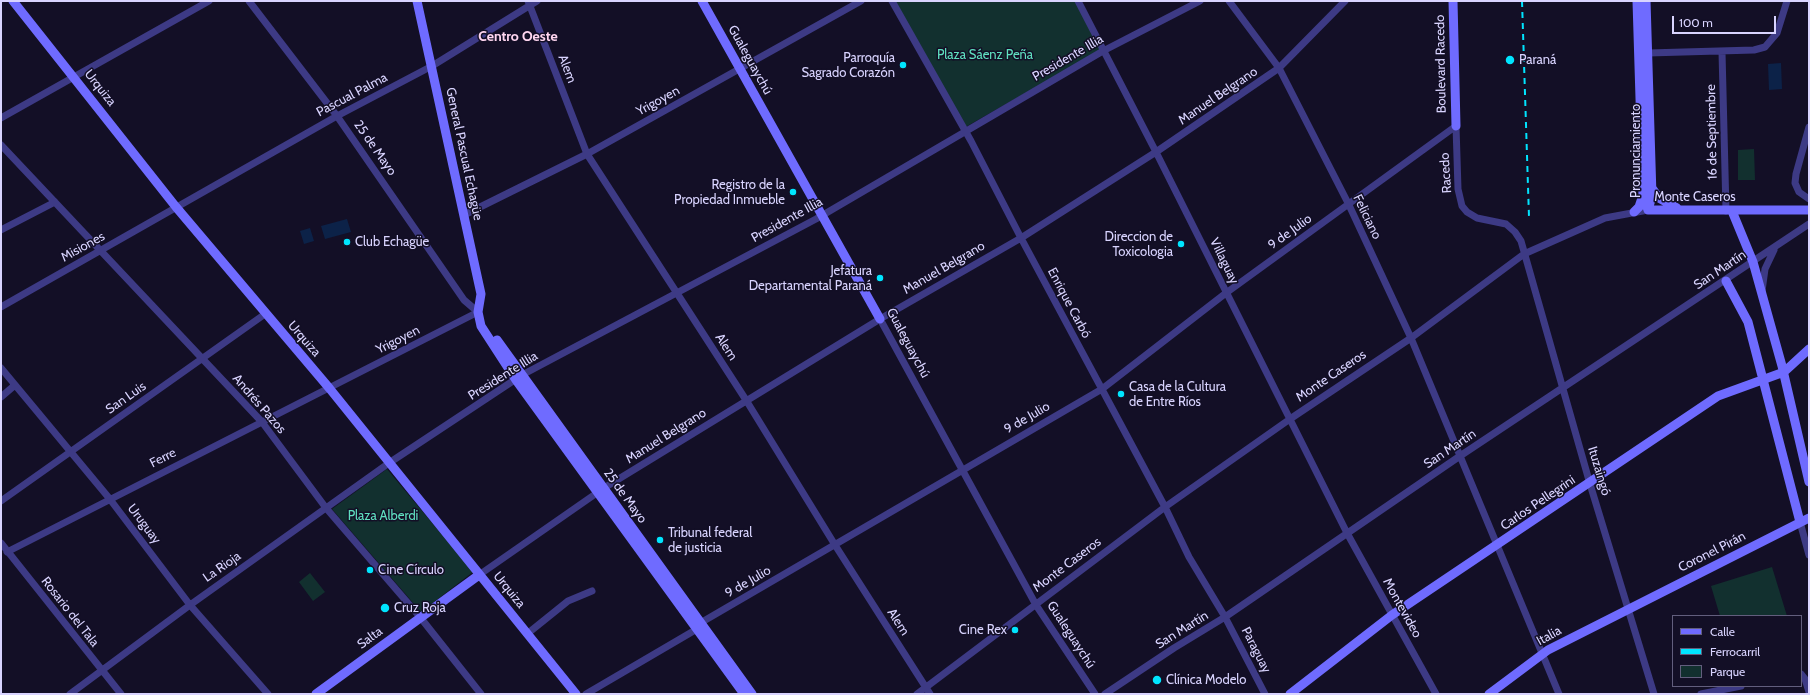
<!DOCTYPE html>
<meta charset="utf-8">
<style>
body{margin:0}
#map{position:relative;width:1810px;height:695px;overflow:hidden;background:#130f26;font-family:Cabin,sans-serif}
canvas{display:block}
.frame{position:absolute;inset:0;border:2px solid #d9d4ff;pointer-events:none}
.legend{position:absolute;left:1672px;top:615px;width:130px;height:72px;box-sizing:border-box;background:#130f26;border:1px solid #625e7d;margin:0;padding:5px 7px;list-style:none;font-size:12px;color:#d9d4ff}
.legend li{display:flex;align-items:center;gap:8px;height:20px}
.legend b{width:20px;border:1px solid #625e7d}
.scale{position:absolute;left:1672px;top:16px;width:104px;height:18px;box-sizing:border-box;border:2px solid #d9d4ff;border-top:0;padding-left:5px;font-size:12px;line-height:14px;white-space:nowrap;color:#d9d4ff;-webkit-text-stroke:3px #130f26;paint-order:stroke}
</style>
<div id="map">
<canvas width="1810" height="695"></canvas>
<div class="frame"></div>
<ul class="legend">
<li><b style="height:5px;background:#6f6bff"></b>Calle</li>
<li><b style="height:5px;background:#00e5ff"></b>Ferrocarril</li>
<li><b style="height:11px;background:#12302f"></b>Parque</li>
</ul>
<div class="scale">100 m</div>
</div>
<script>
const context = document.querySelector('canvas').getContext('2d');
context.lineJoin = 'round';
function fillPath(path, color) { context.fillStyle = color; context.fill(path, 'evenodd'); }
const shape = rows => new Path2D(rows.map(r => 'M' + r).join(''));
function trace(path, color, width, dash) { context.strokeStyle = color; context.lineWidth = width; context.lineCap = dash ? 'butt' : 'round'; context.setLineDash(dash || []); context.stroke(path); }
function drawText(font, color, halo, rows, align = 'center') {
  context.font = font + ' Cabin,sans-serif'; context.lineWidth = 3; context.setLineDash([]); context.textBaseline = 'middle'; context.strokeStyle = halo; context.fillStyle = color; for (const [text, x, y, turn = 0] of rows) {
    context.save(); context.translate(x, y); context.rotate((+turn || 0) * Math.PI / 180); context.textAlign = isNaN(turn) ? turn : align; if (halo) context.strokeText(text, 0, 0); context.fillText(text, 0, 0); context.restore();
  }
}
fillPath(shape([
 [895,1,1075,1,1101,50,962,129],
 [1754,149,1755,180,1738,180,1738,150],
 [387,469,473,572,421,612,332,509],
 [1772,567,1787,616,1720,616,1711,586],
 [310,573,325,592,313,601,299,582]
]), '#12302f');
fillPath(shape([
 [1781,63,1782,89,1769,90,1768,64],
 [347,219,351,232,325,239,321,226],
 [310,228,314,241,304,244,300,231]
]), '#0c2248');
trace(shape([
 [528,1,587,154,746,400,835,545,930,694],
 [892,1,971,141,1021,238,1165,507,1189,557,1225,617,1265,694],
 [1078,1,1156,152,1347,533,1436,694],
 [1229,1,1279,68,1349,205,1411,338,1559,694],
 [1722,52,1726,211],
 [1648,53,1754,50,1765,47,1777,33,1787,1],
 [1,118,209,1],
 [1456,126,1458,189,1462,206,1467,212,1477,218,1506,224,1515,232,1521,241,1590,484,1654,694],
 [1809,127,1796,174,1795,183,1799,192,1809,199],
 [1,145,262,422,326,508,420,617,481,694],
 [464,215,587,154,861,1],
 [1,230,55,202],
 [1762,291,1765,269,1774,250],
 [1,307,337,116,432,66,537,1],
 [880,319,1036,605,1095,694],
 [1,368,109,498,190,605,268,694],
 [1,397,15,385],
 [1,501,265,314],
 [1800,522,1809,555],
 [1,543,121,694],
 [7,552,478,312,464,300,337,116,249,1],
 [479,575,604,488,880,319,1021,238,1156,152,1279,68,1345,1],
 [527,634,568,601,592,591],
 [1801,674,1805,679,1809,692],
 [70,694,190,605,389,463,522,375,816,219,1103,51,1200,1],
 [586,694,697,629,702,622,1102,389,1226,293,1456,126],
 [917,694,1165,507,1290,419,1411,338,1524,254,1605,218,1648,210],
 [1105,694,1174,648,1225,617,1460,456,1809,224],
 [1701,694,1741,686]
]), '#3d3a85', 7);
trace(shape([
 [13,1,176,207,330,389,576,694],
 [417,1,481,294,478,312,481,326,516,380,744,694],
 [702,1,880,319],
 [1453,1,1456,126],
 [1637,1,1643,195,1648,210],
 [1646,1,1652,196,1648,210],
 [1652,188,1659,198,1677,208],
 [1648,210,1809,210],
 [1732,211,1753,262,1782,366,1809,482],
 [1634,212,1639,207,1643,195],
 [1726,281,1748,322,1800,522],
 [497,340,752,694],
 [316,694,479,575],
 [1290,694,1392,615,1718,396,1784,372,1809,349],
 [1489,694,1548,650,1809,518]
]), '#6f6bff', 9);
trace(shape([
 [1522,1,1529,217]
]), '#00e5ff', 2, [6, 5]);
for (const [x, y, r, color] of [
 [1510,60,5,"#00e5ff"],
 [903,65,4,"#00e5ff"],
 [793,192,4,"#00e5ff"],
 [347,242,4,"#00e5ff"],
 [1181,244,4,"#00e5ff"],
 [880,278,4,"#00e5ff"],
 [1121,394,4,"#00e5ff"],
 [660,540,4,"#00e5ff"],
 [370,570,4,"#00e5ff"],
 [385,608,5,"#00e5ff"],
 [1015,630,4,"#00e5ff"],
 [1157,680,5,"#00e5ff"]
]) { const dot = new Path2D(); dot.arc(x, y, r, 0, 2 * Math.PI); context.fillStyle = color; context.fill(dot); trace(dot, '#130f26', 1.5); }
drawText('13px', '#5fe0c0', '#130f26', [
 ["Plaza Sáenz Peña",985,55],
 ["Plaza Alberdi",383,516]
]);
drawText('13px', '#d9d4ff', '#130f26', [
 ["Parroquía",895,58,"right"],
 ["Sagrado Corazón",895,73,"right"],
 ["Paraná",1519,60],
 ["Registro de la",785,185,"right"],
 ["Propiedad Inmueble",785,200,"right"],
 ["Direccion de",1173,237,"right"],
 ["Toxicologia",1173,252,"right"],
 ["Club Echagüe",355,242],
 ["Jefatura",872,271,"right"],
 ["Departamental Paraná",872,286,"right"],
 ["Casa de la Cultura",1129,387],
 ["de Entre Ríos",1129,402],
 ["Tribunal federal",668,533],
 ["de justicia",668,548],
 ["Cine Círculo",378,570],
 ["Cruz Roja",394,608],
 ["Cine Rex",1007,630,"right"],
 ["Clínica Modelo",1166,680]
], 'left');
drawText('13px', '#d9d4ff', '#130f26', [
 ["Presidente Illia",1068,58,-30],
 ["Gualeguaychú",750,60,61],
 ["Boulevard Racedo",1441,64,-91],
 ["Alem",567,69,69],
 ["Urquiza",100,88,52],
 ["Pascual Palma",352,95,-28],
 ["Manuel Belgrano",1218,96,-34],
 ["Yrigoyen",658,101,-29],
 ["16 de Septiembre",1712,132,-91],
 ["25 de Mayo",375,148,55],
 ["Pronunciamiento",1636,151,-90],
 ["General Pascual Echagüe",464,154,78],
 ["Racedo",1446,173,-94],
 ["Monte Caseros",1695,197],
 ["Feliciano",1367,217,64],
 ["Presidente Illia",787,220,-29],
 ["9 de Julio",1290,232,-36],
 ["Misiones",83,247,-29],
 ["Villaguay",1224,261,64],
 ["Manuel Belgrano",944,268,-30],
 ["San Martín",1720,270,-34],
 ["Enrique Carbó",1069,303,62],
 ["Urquiza",304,339,49],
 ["Yrigoyen",398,340,-27],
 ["Gualeguaychú",908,343,62],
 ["Alem",726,347,57],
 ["Presidente Illia",503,376,-32],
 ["Monte Caseros",1331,376,-34],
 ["San Luis",126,398,-35],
 ["Andrés Pazos",259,404,49],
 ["9 de Julio",1027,418,-30],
 ["Manuel Belgrano",666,436,-32],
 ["San Martín",1450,449,-34],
 ["Ferre",163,458,-27],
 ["Ituzaingó",1599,471,73],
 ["25 de Mayo",625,496,54],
 ["Carlos Pellegrini",1538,503,-34],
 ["Uruguay",144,524,53],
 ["Coronel Pirán",1712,552,-27],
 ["Monte Caseros",1067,565,-37],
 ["La Rioja",222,567,-35],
 ["9 de Julio",748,582,-30],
 ["Urquiza",509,590,51],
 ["Montevideo",1402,608,61],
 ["Rosario del Tala",70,612,52],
 ["Alem",898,622,57],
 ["San Martín",1182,630,-32],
 ["Gualeguaychú",1071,635,57],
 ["Italia",1549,636,-29],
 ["Salta",370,638,-36],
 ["Paraguay",1256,650,63]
]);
drawText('bold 14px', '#ffd6f0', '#130f26', [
 ["Centro Oeste",518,37]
]);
</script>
